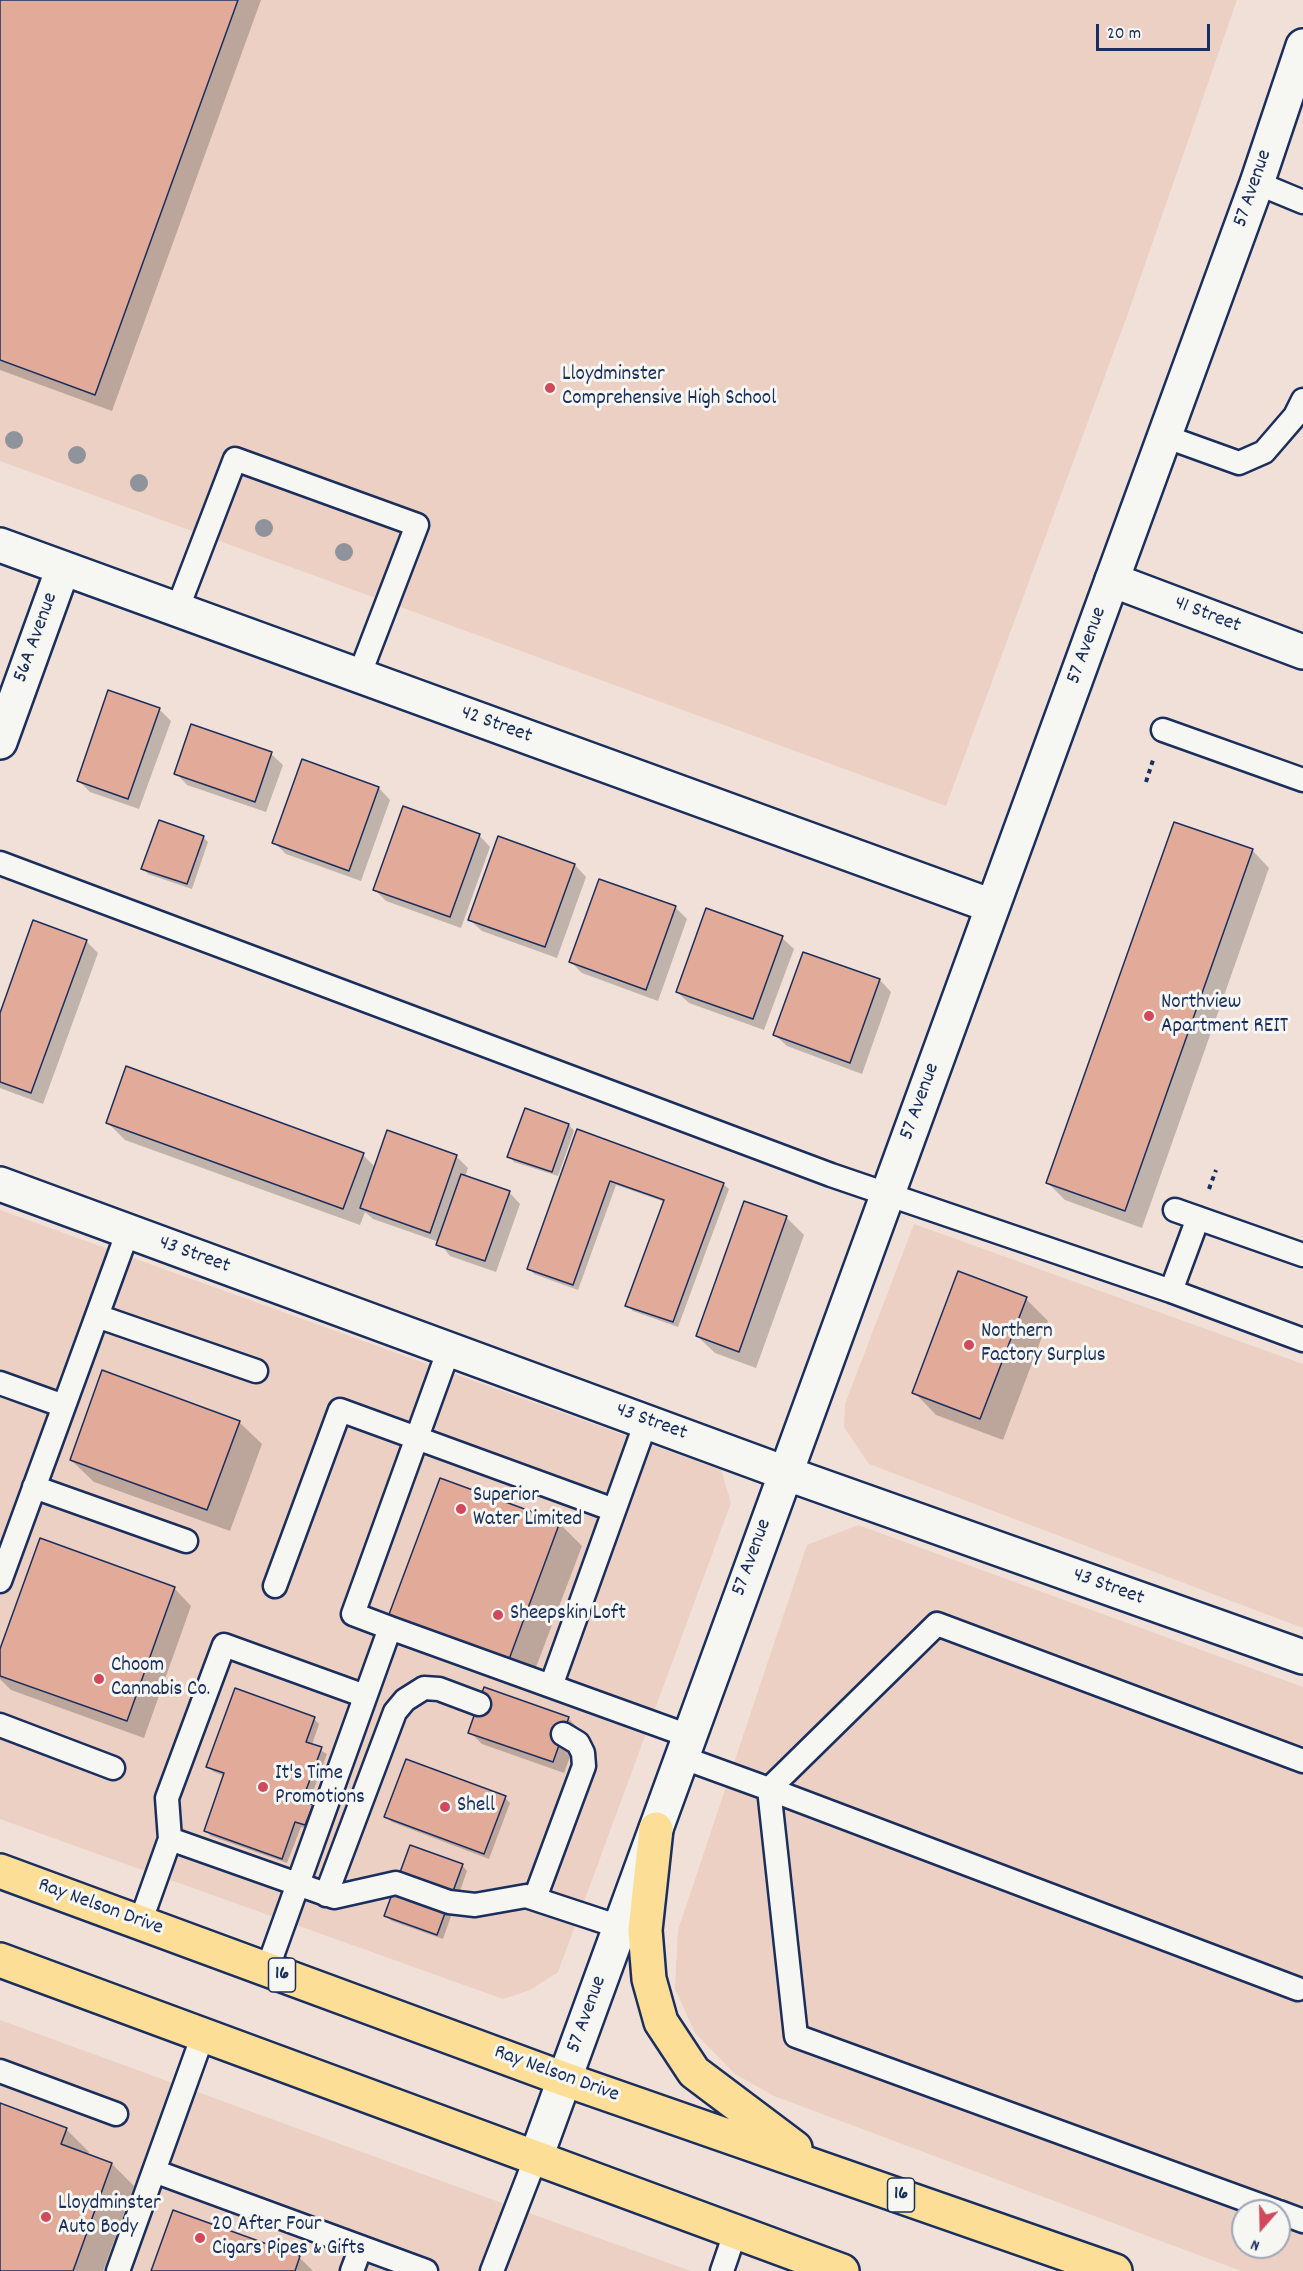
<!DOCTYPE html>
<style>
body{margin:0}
#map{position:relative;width:1303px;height:2271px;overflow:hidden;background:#f0e0d7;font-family:Dekko,sans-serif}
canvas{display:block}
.north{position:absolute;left:1231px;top:2199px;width:60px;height:60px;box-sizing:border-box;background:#f6f6f2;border:2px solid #9ea6b7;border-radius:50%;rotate:200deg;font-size:16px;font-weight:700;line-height:24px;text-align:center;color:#1b2f5e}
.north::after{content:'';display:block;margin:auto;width:21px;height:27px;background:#d1495b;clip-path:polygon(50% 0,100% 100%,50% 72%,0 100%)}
.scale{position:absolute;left:1096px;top:24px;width:114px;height:27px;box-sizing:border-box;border:3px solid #1b2f5e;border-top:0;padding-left:8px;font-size:18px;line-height:21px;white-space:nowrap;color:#1b2f5e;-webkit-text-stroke:4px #f6f6f2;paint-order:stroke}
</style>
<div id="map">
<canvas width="1303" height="2271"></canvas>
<div class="north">N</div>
<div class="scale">20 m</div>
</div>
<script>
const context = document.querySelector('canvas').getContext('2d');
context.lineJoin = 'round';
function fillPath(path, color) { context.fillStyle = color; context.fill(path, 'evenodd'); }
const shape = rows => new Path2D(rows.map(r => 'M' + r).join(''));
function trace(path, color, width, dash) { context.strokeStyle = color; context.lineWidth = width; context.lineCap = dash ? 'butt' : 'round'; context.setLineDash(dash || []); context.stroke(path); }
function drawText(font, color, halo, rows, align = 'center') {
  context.font = font + ' Dekko,sans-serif'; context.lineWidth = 6; context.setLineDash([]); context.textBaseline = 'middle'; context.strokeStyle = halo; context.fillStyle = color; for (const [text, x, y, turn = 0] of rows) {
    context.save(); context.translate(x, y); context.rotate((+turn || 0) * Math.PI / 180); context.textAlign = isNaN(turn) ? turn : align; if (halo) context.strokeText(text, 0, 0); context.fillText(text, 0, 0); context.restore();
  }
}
fillPath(shape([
 [0,0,1237,0,1127,316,946,806,0,461],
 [0,1210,721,1470,731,1503,558,1972,530,1990,503,1999,0,1819],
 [914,1224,1303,1364,1303,1628,869,1464,844,1427,845,1404],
 [858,1525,1303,1687,1303,2271,1241,2271,774,2096,735,2074,695,2033,675,1989,678,1930,807,1545],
 [1243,2211,1279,2211,1279,2247,1243,2247],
 [0,2020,565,2226,691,2271,0,2271]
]), '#ecd0c4');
fillPath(shape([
 [0,0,261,0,112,411,0,370],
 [159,709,171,721,139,809,90,792,78,780],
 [271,754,283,765,266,812,187,785,176,773],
 [379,788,390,800,361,881,286,854,274,842],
 [479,835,490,847,461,928,386,901,374,889],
 [203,837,208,842,192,889,148,874,143,868],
 [499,838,575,865,586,877,557,958,482,931,470,920],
 [1252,850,1269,868,1142,1228,1065,1200,1048,1183],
 [600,881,676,908,687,919,658,1001,582,973,571,962],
 [782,938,794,949,764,1030,689,1003,677,992],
 [86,941,98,953,43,1104,0,1088,0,1017],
 [804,954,880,980,891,992,862,1074,787,1046,775,1035],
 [526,1110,569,1125,574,1131,558,1176,514,1162,509,1156],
 [107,1122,363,1155,375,1167,456,1156,468,1168,465,1177,509,1192,520,1204,496,1272,450,1256,439,1242,373,1219,365,1212,360,1225,125,1140],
 [578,1131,723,1184,729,1189,678,1327,633,1311,627,1305,665,1202,616,1185,578,1290,534,1274,529,1268],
 [745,1203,787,1218,804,1235,756,1368,715,1353,697,1336],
 [1026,1299,1048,1321,1003,1440,936,1415,914,1392],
 [239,1422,262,1444,230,1531,94,1482,71,1460],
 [559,1523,582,1546,530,1683,389,1616],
 [174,1588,191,1606,144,1738,11,1690,0,1679,0,1654],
 [568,1718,580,1730,564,1773,482,1744,470,1732],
 [314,1719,319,1724,312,1745,327,1754,308,1805,317,1811,311,1830,301,1827,287,1863,211,1836,205,1830,225,1776,214,1772,208,1767],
 [505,1798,510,1803,489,1859,392,1822,386,1817],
 [462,1865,467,1871,443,1939,392,1921,386,1916],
 [0,2105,66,2129,89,2152,87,2155,112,2164,134,2186,103,2271,0,2271],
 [299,2257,313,2271,153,2271]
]), '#0003');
const building = shape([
 [0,0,238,0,95,395,0,360,0,0],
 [108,690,160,708,128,799,77,781,108,690],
 [191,724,272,752,255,802,174,774,191,724],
 [302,759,379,787,349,871,272,843,302,759],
 [403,806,480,834,450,917,373,890,403,806],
 [159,820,204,836,187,884,141,869,159,820],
 [1174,822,1253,849,1125,1211,1046,1183,1174,822],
 [498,836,575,864,545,947,468,920,498,836],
 [599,879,676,906,646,990,569,962,599,879],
 [706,908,783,936,753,1019,676,992,706,908],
 [33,920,87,940,31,1093,0,1082,0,1013,33,920],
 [803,952,880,979,850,1063,773,1035,803,952],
 [126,1066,364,1153,343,1209,106,1123,126,1066],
 [525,1108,569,1124,552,1172,507,1157,525,1108],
 [577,1129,724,1183,673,1322,625,1306,664,1200,610,1181,573,1285,527,1269,577,1129],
 [387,1130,457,1155,430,1233,360,1208,387,1130],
 [461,1174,510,1191,485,1261,436,1245,461,1174],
 [744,1201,787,1216,739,1352,696,1336,744,1201],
 [958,1271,1027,1297,980,1419,912,1393,958,1271],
 [102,1370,240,1421,207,1510,70,1460,102,1370],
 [440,1478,560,1522,508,1662,388,1617,440,1478],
 [40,1538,175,1587,127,1721,0,1676,0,1649,40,1538],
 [484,1687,569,1717,553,1762,468,1733,484,1687],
 [235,1688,315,1717,306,1742,322,1747,302,1801,313,1805,305,1825,295,1822,282,1859,204,1831,224,1773,206,1767,235,1688],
 [406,1759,506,1796,484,1854,384,1817,406,1759],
 [410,1845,463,1864,437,1935,384,1916,410,1845],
 [0,2103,67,2128,61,2144,112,2163,73,2271,0,2271,0,2103],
 [173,2210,300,2256,295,2271,151,2271,173,2210]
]);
fillPath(building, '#e2ab99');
trace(building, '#1b2f5e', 1.5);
const lane = shape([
 [1257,183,1303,202],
 [1164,436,1239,463,1264,452,1295,416,1303,400],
 [177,610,235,459,417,525,359,676],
 [1163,730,1303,780],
 [0,863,831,1175,1171,1291,1303,1340],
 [1175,1210,1303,1255],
 [1171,1291,1198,1218],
 [97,1316,256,1371],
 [0,1383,64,1406],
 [34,1487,186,1541],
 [0,1581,128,1231],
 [275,1586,340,1410,614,1510],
 [390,1628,353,1614,449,1349],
 [551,1686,646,1422],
 [0,1725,113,1768],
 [681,1757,769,1789,937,1624,1303,1761],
 [170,1839,334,1897,396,1883,449,1902,475,1905,526,1896,620,1927],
 [326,1895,395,1712,405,1700,424,1688,439,1689,479,1704],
 [535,1898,584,1766,583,1753,578,1743,563,1734],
 [140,1923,170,1839,167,1798,224,1645,365,1696],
 [267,1970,390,1628,689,1736],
 [0,2071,116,2114],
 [154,2171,426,2271],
 [1276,2211,796,2036,769,1789,1298,1989],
 [1279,2212,1303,2221],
 [118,2271,203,2035],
 [352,2271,361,2247],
 [492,2271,536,2157],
 [722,2271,735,2233]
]);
const street = shape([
 [0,545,992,906],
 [1112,580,1303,652],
 [0,742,63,568]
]);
const secondary = shape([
 [0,1184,785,1473,1303,1657],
 [536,2157,1257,183,1303,46]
]);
const highway = shape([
 [656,1829,645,1930,649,1979,661,2022,694,2072,795,2148],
 [0,1871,564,2079,1115,2271],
 [0,1960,842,2271]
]);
trace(lane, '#1b2f5e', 27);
trace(street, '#1b2f5e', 38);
trace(secondary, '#1b2f5e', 38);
trace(highway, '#1b2f5e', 38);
trace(shape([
 [1146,782,1153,760],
 [1209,1189,1216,1170]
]), '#1b2f5e', 4, [4.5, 4.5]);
trace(lane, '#f6f6f2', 22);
trace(street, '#f6f6f2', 33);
trace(secondary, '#f6f6f2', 33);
trace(highway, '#fcde96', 33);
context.fillStyle = '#8e939c';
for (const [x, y] of [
 [14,440],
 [77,455],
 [139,483],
 [264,528],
 [344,552]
]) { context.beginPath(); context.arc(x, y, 9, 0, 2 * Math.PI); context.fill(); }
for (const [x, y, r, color] of [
 [550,388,6,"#d1495b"],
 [1149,1016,6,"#d1495b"],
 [969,1345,6,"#d1495b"],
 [461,1509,6,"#d1495b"],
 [498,1615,6,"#d1495b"],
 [99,1679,6,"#d1495b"],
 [263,1787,6,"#d1495b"],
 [445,1807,6,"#d1495b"],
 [46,2217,6,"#d1495b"],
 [200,2238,6,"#d1495b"]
]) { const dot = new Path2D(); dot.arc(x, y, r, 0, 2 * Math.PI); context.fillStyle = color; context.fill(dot); trace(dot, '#f6f6f2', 2); }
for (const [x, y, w] of [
 [282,1975,27],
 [901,2195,27]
]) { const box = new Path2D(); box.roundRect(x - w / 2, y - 17, w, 34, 4.5); context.fillStyle = '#f6f6f2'; context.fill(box); trace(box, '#1b2f5e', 1.5); }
drawText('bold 20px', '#1b2f5e', null, [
 ["16",282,1975],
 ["16",901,2195]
]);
drawText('21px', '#1b2f5e', '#f6f6f2', [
 ["57 Avenue",1254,189,-71],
 ["41 Street",1207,616,21],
 ["56A Avenue",37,638,-70],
 ["57 Avenue",1088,646,-70],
 ["42 Street",496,726,20],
 ["57 Avenue",921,1102,-70],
 ["43 Street",194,1256,20],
 ["43 Street",651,1423,20],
 ["57 Avenue",753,1558,-70],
 ["43 Street",1108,1588,20],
 ["Ray Nelson Drive",100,1908,20],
 ["57 Avenue",588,2015,-70],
 ["Ray Nelson Drive",556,2075,20]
]);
drawText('21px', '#1b2f5e', '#f6f6f2', [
 ["Lloydminster",562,376],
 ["Comprehensive High School",562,400],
 ["Northview",1161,1004],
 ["Apartment REIT",1161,1028],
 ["Northern",981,1333],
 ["Factory Surplus",981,1357],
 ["Superior",473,1497],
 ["Water Limited",473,1521],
 ["Sheepskin Loft",510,1615],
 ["Choom",111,1667],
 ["Cannabis Co.",111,1691],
 ["It's Time",275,1775],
 ["Promotions",275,1799],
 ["Shell",457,1807],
 ["Lloydminster",58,2205],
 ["Auto Body",58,2229],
 ["20 After Four",212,2226],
 ["Cigars Pipes & Gifts",212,2250]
], 'left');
</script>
